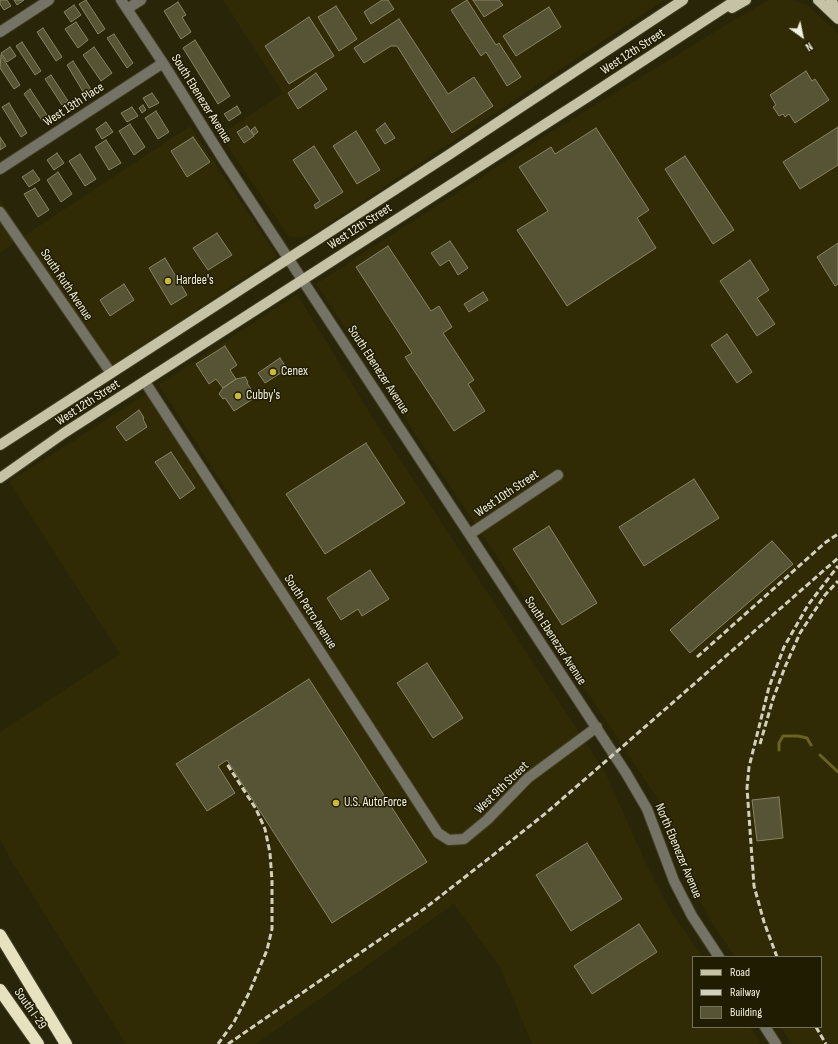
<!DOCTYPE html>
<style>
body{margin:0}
#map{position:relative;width:838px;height:1044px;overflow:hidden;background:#292508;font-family:"Sofia Sans Condensed",sans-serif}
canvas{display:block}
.legend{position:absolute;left:692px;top:956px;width:130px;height:72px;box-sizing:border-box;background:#201c01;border:1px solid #74715a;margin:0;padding:5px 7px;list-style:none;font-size:12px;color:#f2f0df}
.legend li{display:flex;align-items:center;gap:8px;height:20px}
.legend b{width:20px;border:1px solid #74715a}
.north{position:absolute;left:782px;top:16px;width:40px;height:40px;-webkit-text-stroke:3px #201c01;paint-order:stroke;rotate:147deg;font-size:11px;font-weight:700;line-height:16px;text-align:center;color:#f2f0df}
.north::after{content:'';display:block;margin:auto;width:14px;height:18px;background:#f2f0df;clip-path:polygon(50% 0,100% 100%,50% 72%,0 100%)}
</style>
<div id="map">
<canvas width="838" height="1044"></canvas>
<ul class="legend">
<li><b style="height:5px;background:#c5c2a6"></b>Road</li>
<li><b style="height:5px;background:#d2d0bd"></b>Railway</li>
<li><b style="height:11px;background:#575335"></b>Building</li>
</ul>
<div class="north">N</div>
</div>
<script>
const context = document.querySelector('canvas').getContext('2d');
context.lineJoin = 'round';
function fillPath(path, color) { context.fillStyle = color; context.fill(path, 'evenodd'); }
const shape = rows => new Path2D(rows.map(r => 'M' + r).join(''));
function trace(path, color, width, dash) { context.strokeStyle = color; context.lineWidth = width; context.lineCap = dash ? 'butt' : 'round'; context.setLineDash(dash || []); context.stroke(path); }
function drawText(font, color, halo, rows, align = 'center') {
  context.font = font + ' "Sofia Sans Condensed",sans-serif'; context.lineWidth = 3; context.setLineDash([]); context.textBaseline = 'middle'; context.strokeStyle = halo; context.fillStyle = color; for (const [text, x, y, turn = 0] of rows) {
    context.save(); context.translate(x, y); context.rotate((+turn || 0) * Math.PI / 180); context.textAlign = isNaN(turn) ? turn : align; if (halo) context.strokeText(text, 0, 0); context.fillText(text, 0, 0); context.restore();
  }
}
fillPath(shape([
 [223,0,664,0,315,233,302,237,295,238,289,236,285,231,220,135,283,93],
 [769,0,793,0,807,5,838,33,838,1044,792,1044,781,1027,821,1027,821,957,735,957,708,917,681,862,658,799,316,284,540,139,734,20],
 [190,126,277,256,111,367,24,236,0,253,0,199,24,236],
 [297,294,373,418,605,772,645,861,671,912,703,957,693,957,693,1027,750,1027,761,1044,532,1044,500,967,454,904,256,1044,126,1044,12,862,0,839,0,732,120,654,9,482,146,394,223,512,236,505,159,385]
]), '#302b04');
trace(shape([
 [779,750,779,743,783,736,798,736,807,738,811,745],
 [820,755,838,772]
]), '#6a6223', 3);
const building = shape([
 [0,0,7,0,11,6,4,10,0,4,0,0],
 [14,0,24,0,17,5,14,0],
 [86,0,105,29,98,34,79,4,86,0],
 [382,0,388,0,394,9,371,24,364,12,382,0],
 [467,0,496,45,499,43,521,77,507,86,486,52,481,56,451,10,467,0],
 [473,0,499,0,503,5,484,17,473,0],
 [178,2,186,15,182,17,191,32,181,39,164,11,178,2],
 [74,5,81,15,71,22,64,12,74,5],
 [336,6,357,39,339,51,318,17,336,6],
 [549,7,561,27,516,56,503,36,549,7],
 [309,17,334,56,289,84,265,46,309,17],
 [399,19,448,94,474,77,493,106,452,133,397,46,391,46,364,63,354,48,399,19],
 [76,22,88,40,78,48,65,29,76,22],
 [43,28,62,57,56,61,37,32,43,28],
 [114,34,133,63,127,68,107,38,114,34],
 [195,40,230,96,218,104,183,48,195,40],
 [22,42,41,71,35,75,16,46,22,42],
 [10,47,16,56,7,62,1,53,10,47],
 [94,47,112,73,101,81,83,55,94,47],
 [1,55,20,85,14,89,0,68,1,55],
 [73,61,92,91,85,95,67,65,73,61],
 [806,71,812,81,815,79,829,100,795,123,789,114,785,117,783,114,779,116,773,107,776,105,770,95,806,71],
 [316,73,327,89,298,109,288,93,316,73],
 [51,75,68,101,62,105,45,79,51,75],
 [30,89,49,118,43,122,24,94,30,89],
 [152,93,159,103,149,108,143,98,152,93],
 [9,103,27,133,21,137,2,107,9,103],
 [143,105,146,110,142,113,139,108,143,105],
 [237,106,241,113,229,121,224,114,237,106],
 [132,107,138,116,127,122,121,113,132,107],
 [156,111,169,132,158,139,145,118,156,111],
 [106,122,113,132,102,139,96,129,106,122],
 [385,123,395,138,385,144,376,130,385,123],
 [130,124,145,147,134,155,119,131,130,124],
 [247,126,254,136,244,143,237,132,247,126],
 [255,127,258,132,254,135,251,130,255,127],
 [838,127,838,165,800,189,783,162,838,127],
 [596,128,649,210,637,218,656,248,567,306,517,230,548,211,519,167,551,147,555,154,596,128],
 [356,131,380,170,357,184,333,146,356,131],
 [0,137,6,146,0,150,0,137],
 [193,137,210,162,187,177,171,151,193,137],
 [106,140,121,163,109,170,95,147,106,140],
 [314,146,343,192,316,209,314,205,320,201,293,160,314,146],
 [57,153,64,163,54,170,47,160,57,153],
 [80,154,96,179,85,186,69,161,80,154],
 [685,156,734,230,713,244,665,169,685,156],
 [33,170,40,180,29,187,22,177,33,170],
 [58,172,72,194,61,202,47,180,58,172],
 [35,188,49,210,38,217,24,194,35,188],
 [217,233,232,255,208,270,193,248,217,233],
 [450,241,468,268,458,275,449,260,440,266,431,253,450,241],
 [838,243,838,284,835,286,817,257,838,243],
 [388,246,431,311,439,306,452,327,443,333,474,380,468,384,485,411,454,431,405,357,412,353,356,267,388,246],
 [165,258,187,295,171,305,149,268,165,258],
 [750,260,769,290,757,298,775,324,757,336,720,281,750,260],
 [124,284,134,300,110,316,100,300,124,284],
 [483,292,488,300,469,312,464,304,483,292],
 [727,334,752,372,737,383,711,345,727,334],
 [225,346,237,365,230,370,236,379,223,388,216,379,209,384,196,364,225,346],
 [280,358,287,369,265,383,258,373,280,358],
 [245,377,248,382,247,383,256,397,234,411,225,398,223,399,219,394,223,388,236,379,245,377],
 [139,410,144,418,143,419,147,427,126,441,116,427,139,410],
 [366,443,405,503,325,554,286,494,366,443],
 [171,452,195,488,180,499,155,462,171,452],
 [694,479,719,518,644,566,619,527,694,479],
 [549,526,597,603,562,625,513,549,549,526],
 [772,541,793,564,690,653,670,630,772,541],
 [370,570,389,599,362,616,358,609,341,620,327,598,370,570],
 [427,663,463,718,433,738,397,683,427,663],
 [309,679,427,862,332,923,227,760,218,766,235,793,207,811,176,764,309,679],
 [779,797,783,838,757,841,752,800,779,797],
 [587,843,622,899,571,931,536,875,587,843],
 [639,924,657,952,592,994,574,966,639,924]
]);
fillPath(building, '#575335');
trace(building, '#878363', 1);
const minor = shape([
 [121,0,163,63,223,159,626,773,647,809,674,881,692,916,719,957],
 [127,9,141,0],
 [0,32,49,0],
 [0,169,163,63],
 [0,212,111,373],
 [145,382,438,833,449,840,464,839,487,820,528,778,597,727],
 [470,534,558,475],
 [765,1027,776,1044]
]);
const major = shape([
 [818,0,838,19],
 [831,0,838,11],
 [732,8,746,0],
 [0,445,447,156,683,0],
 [0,478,64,433,589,96,736,0]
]);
const highway = shape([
 [0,935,66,1044],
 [0,990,38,1044]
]);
trace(minor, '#454126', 12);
trace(major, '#454126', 12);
trace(highway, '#454126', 14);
trace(minor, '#747365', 10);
trace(major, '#c5c2a6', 10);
trace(highway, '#e6e1bf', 12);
trace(shape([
 [697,657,826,542,838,534],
 [760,744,773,699,785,667,800,633,825,595,838,581],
 [777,957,764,922,754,886,747,788,749,767,769,687,784,647,808,605,838,566],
 [816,1027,826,1044],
 [218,1044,234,1022,249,993,267,950,272,929,272,881,270,853,265,829,256,809,227,764],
 [228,1044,424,909,497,852,546,813,614,754,838,558]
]), '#d2d0bd', 3, [6, 3]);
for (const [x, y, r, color] of [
 [168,281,4,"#cbba39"],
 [273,372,4,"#cbba39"],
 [238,396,4,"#cbba39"],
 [336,803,4,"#cbba39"]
]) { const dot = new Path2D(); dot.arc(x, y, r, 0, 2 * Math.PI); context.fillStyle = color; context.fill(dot); trace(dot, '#201c01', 1.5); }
drawText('13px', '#f2f0df', '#201c01', [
 ["West 12th Street",633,52,-33],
 ["South Ebenezer Avenue",201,99,58],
 ["West 13th Place",74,105,-33],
 ["West 12th Street",360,227,-33],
 ["South Ruth Avenue",66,285,56],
 ["South Ebenezer Avenue",378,370,57],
 ["West 12th Street",88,403,-33],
 ["West 10th Street",507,494,-34],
 ["South Petro Avenue",310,612,57],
 ["South Ebenezer Avenue",555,641,57],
 ["West 9th Street",502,788,-44],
 ["North Ebenezer Avenue",678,851,67],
 ["South I-29",30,1009,55]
]);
drawText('13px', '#f2f0df', '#201c01', [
 ["Hardee's",176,281],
 ["Cenex",281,372],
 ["Cubby's",246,396],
 ["U.S. AutoForce",344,803]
], 'left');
</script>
